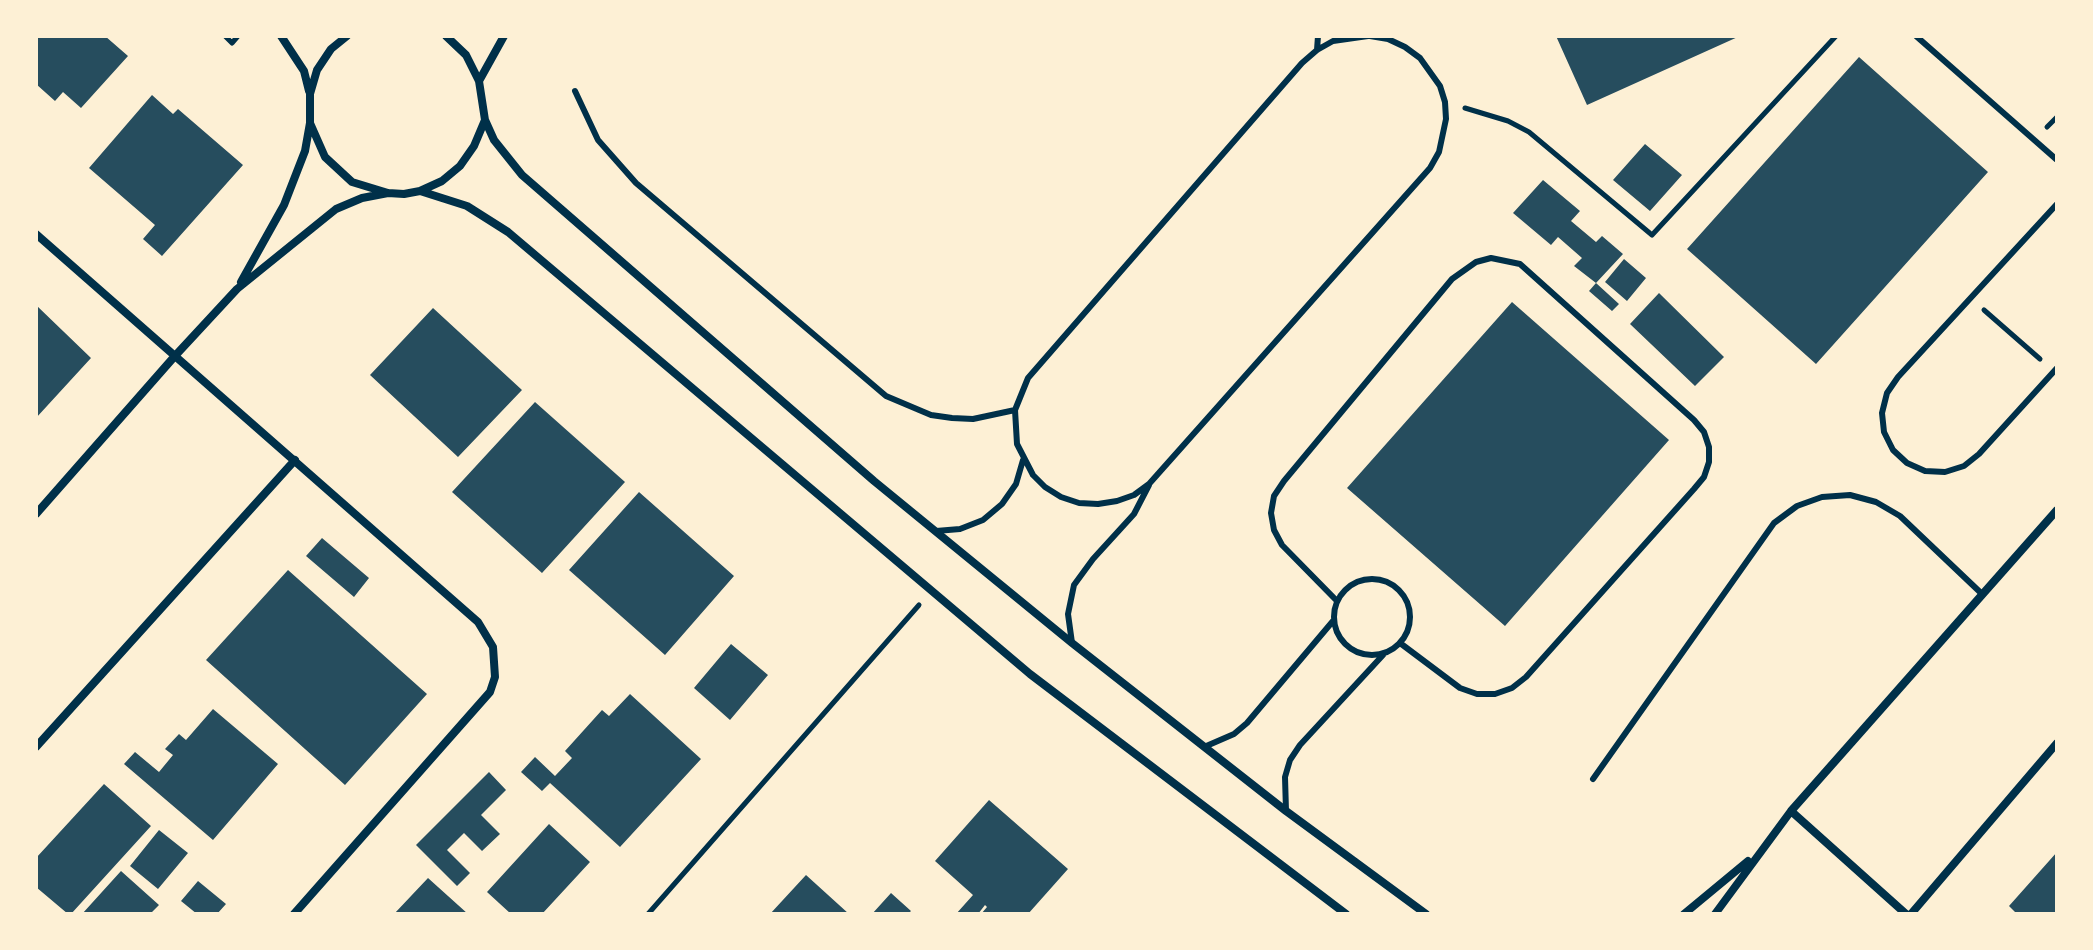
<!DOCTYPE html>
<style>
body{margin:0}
#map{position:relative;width:2093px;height:950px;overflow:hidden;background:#fdf0d5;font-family:"Asap Condensed",sans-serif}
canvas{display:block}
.frame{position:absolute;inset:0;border:38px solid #fdf0d5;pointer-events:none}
</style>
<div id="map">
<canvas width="2093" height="950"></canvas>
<div class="frame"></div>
</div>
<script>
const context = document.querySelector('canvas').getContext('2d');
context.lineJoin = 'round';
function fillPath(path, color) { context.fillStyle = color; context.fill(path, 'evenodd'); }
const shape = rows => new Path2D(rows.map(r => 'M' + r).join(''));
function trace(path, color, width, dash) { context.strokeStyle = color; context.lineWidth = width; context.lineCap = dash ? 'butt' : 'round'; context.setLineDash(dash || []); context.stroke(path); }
fillPath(shape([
 [36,36,105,36,128,56,81,108,63,92,55,101,36,84],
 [1556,36,1740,36,1587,105],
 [1859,57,1988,172,1816,364,1687,249],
 [152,95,173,114,178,109,243,165,162,256,143,239,155,225,89,168],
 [1645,144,1682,175,1650,211,1613,180],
 [1543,180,1580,211,1571,221,1596,242,1602,236,1623,254,1596,283,1574,266,1582,258,1558,237,1551,245,1513,213],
 [1624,259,1646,278,1627,301,1605,282],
 [1596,283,1619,304,1612,311,1589,291],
 [1659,293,1724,357,1695,386,1630,324],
 [1512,302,1669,440,1505,626,1347,488],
 [36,305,91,358,36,418],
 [433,308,522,390,458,457,370,375],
 [535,402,625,482,542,573,452,492],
 [639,492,734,576,665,655,569,570],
 [322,538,369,578,354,597,306,556],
 [288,570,427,694,345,785,206,660],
 [731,644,768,675,730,720,694,688],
 [630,694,701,759,620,847,550,783,542,791,521,772,535,757,555,776,572,758,565,751,602,710,609,716],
 [213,709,278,764,213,840,124,764,135,752,159,772,173,755,165,749,179,734,186,740],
 [489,772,506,790,481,815,500,834,482,851,464,833,447,850,470,873,457,886,416,845],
 [104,784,151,826,71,914,68,914,36,887,36,858],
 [989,800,1068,869,1028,914,981,914,987,907,985,905,978,914,956,914,973,895,935,861],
 [549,824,590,862,542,914,511,914,487,892],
 [159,830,188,853,158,889,130,866],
 [2057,852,2057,914,2017,914,2009,906],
 [121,871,159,905,150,914,82,914],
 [806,875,849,914,770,914],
 [428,878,468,914,394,914],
 [198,881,226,904,217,914,197,914,181,901],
 [891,893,911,911,908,914,872,914]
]), '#264d5e');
trace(shape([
 [225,36,232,43,238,36],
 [1465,108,1508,121,1529,132,1652,235,1836,36],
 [2047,127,2057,117],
 [1984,310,2040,359],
 [648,914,919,605]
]), '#003049', 5);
trace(shape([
 [1368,36,1333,41,1317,50,1302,63,1028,378,1015,410,1017,444,1033,475,1045,487,1061,497,1079,503,1098,504,1117,501,1134,495,1149,484,1430,168,1439,152,1446,119,1445,102,1440,86,1420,58,1405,47,1388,39,1370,36],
 [1916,36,2057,160],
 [1317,50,1318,36],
 [575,91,598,140,636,183,886,396,931,415,952,418,973,419,1015,410],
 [2057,204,1898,377,1887,393,1882,413,1884,432,1893,450,1907,463,1925,471,1945,472,1964,466,1979,454,2057,368],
 [936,531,960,529,983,520,1002,504,1016,484,1023,460],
 '1334 617a38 38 0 1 1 76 0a38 38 0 1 1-76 0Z',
 [1337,601,1282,545,1274,530,1271,513,1274,496,1284,481,1452,279,1476,262,1491,258,1520,264,1694,420,1704,432,1709,447,1709,462,1704,477,1694,489,1526,677,1512,688,1495,694,1477,694,1460,688,1400,643],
 [1072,643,1068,614,1074,585,1093,559,1134,514,1149,485],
 [1204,747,1234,734,1247,723,1333,621],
 [1593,779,1774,523,1797,506,1822,497,1850,495,1876,502,1900,516,1981,593],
 [1286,811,1285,777,1290,760,1300,745,1383,655]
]), '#003049', 6);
trace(shape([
 [281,36,304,71,309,91],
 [347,36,331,49,317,70,310,94,310,123,325,157,352,182,388,193,404,194,420,191,442,181,460,166,474,146,485,120,479,81,466,55,446,36],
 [479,81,504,36],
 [485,120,494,140,522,175,874,481,1072,643,1286,811,1426,914],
 [420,191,467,206,508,232,1030,674,1346,914],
 [36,234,478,622,493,647,495,677,490,692,294,914],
 [241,282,284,205,305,151,310,123],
 [36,514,174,357,237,289,336,209,362,198,388,193],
 [36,747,295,460],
 [1791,811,1906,914],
 [1684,914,1748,861],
 [1715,914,1791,811,2057,510],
 [1911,914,2057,743]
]), '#003049', 8);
</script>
